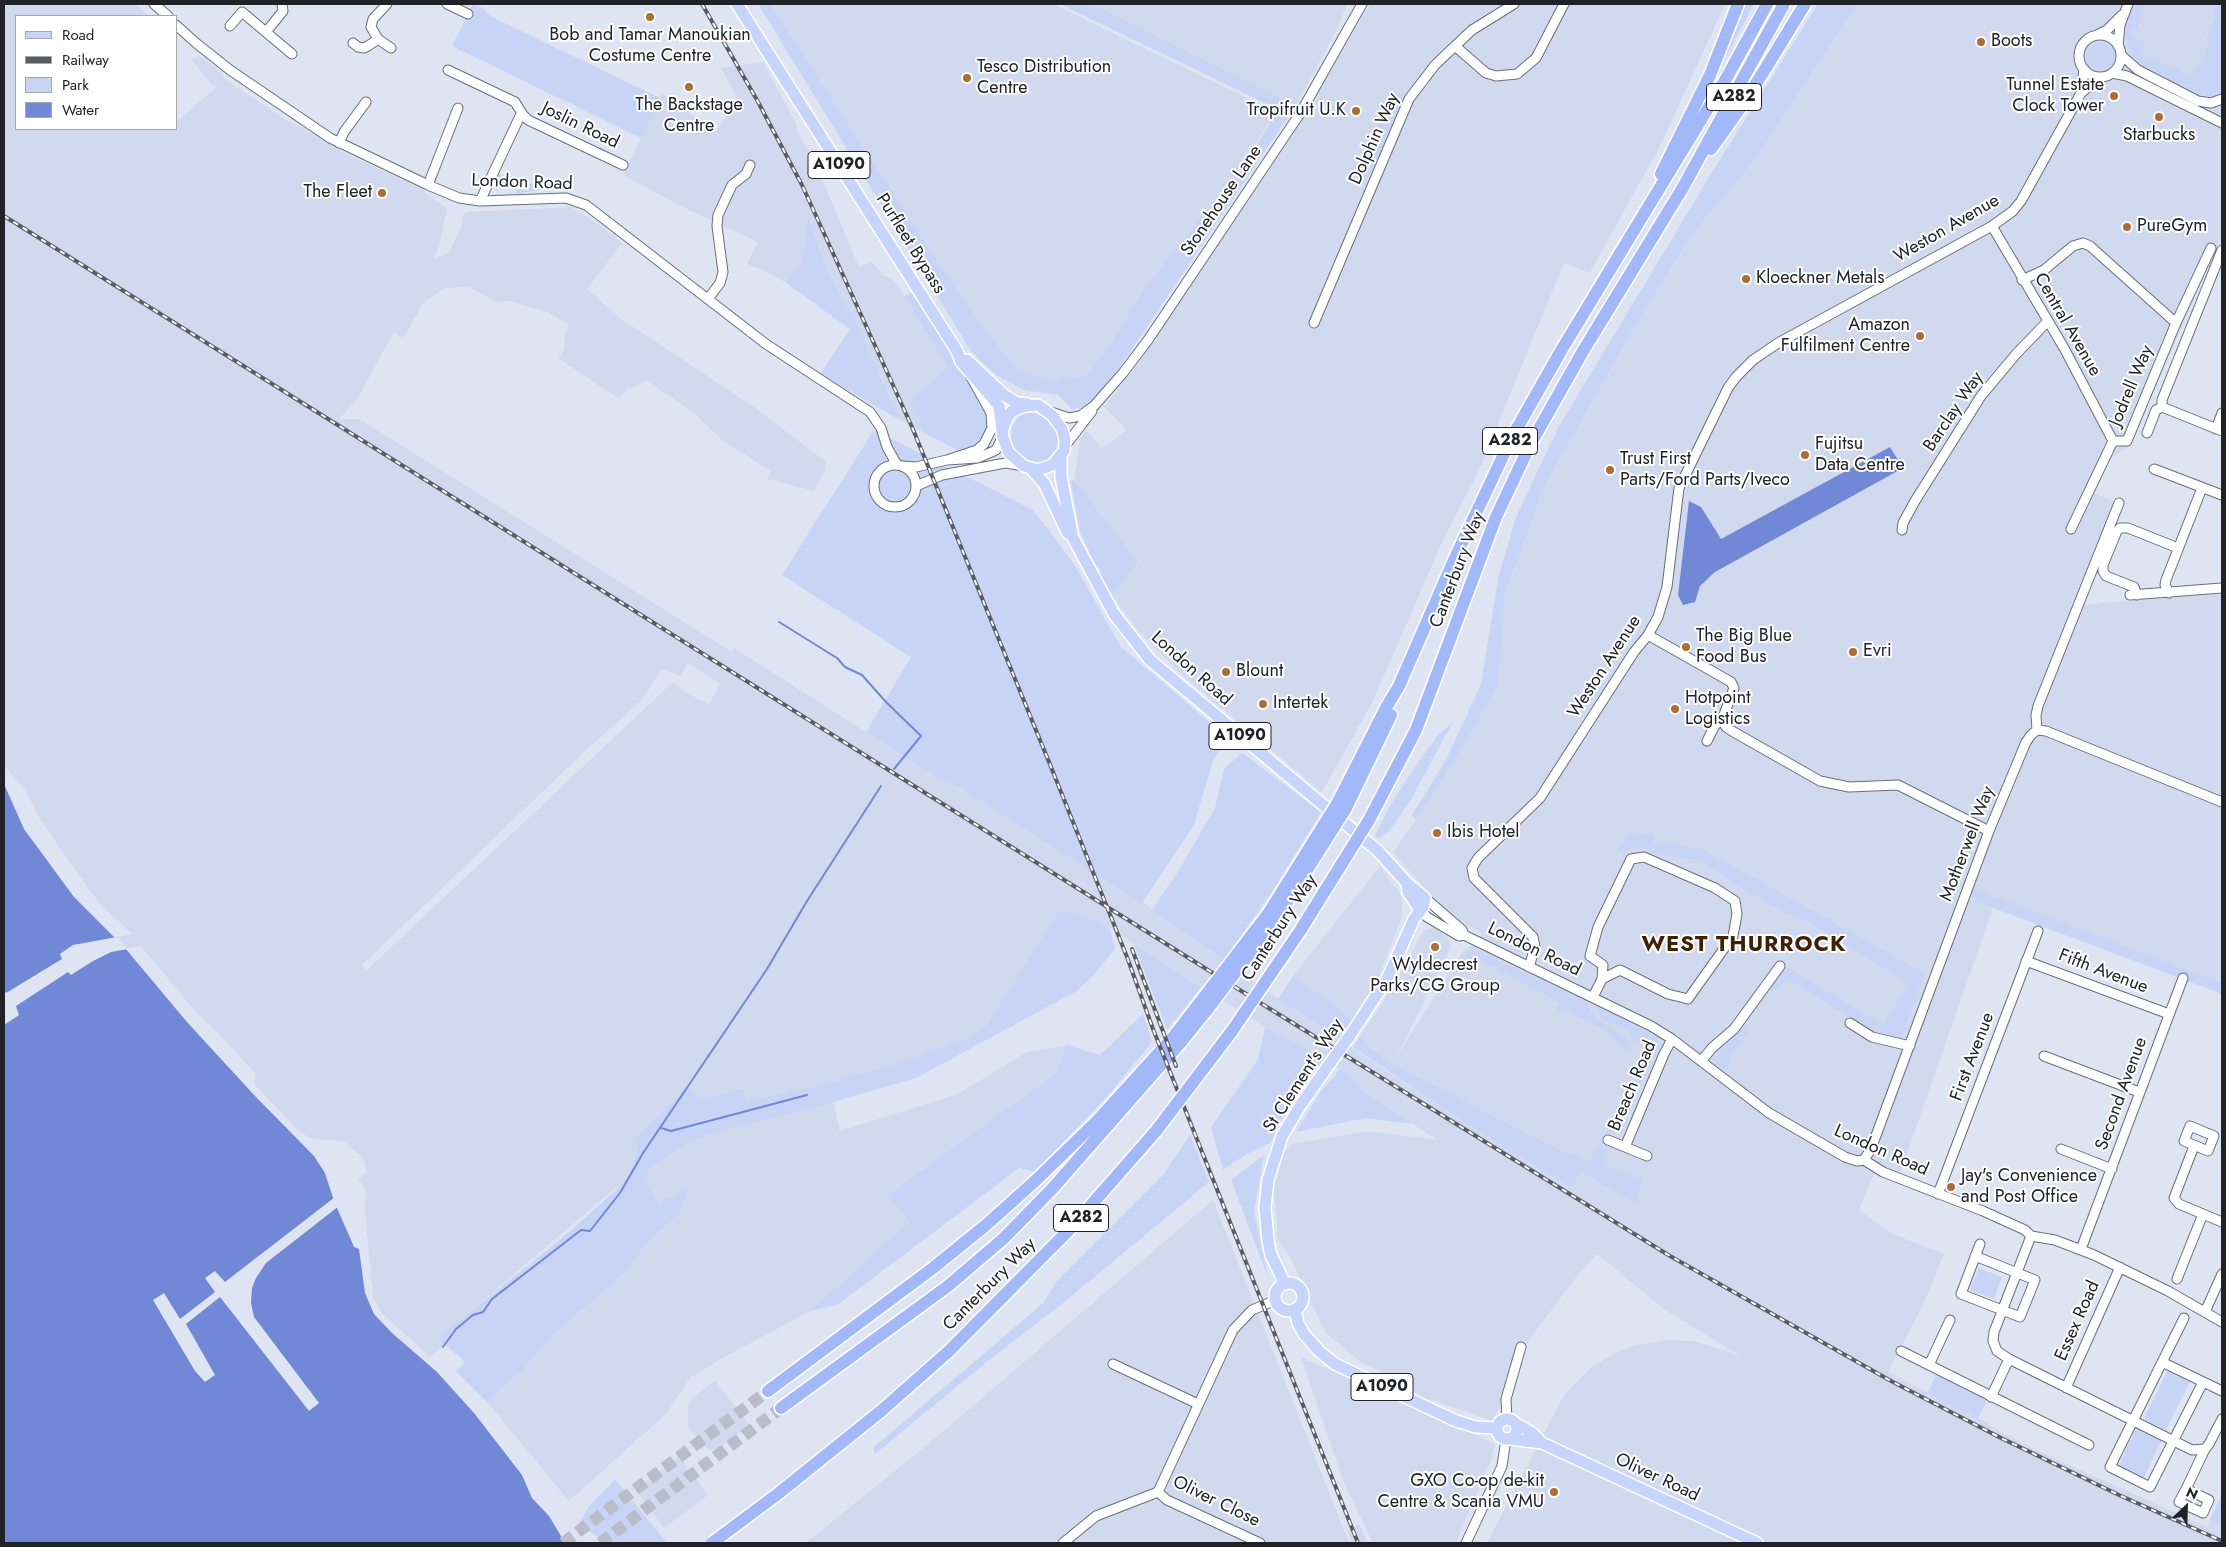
<!DOCTYPE html>
<style>
body{margin:0}
#map{position:relative;width:2226px;height:1547px;overflow:hidden;background:#dfe4f3;font-family:Jost,sans-serif}
canvas{display:block}
.frame{position:absolute;inset:0;border:5px solid #212228;pointer-events:none}
.legend{position:absolute;left:15px;top:15px;width:162px;height:115px;box-sizing:border-box;background:#fff;border:1px solid #a6a7a9;margin:0;padding:6px 9px;list-style:none;font-size:15px;color:#212228}
.legend li{display:flex;align-items:center;gap:10px;height:25px}
.legend b{width:25px;border:1px solid #a6a7a9}
.north{position:absolute;left:2161px;top:1482px;width:50px;height:50px;-webkit-text-stroke:4px #fff;paint-order:stroke;rotate:24deg;font-size:14px;font-weight:700;line-height:20px;text-align:center;color:#212228}
.north::after{content:'';display:block;margin:auto;width:18px;height:22px;background:#212228;clip-path:polygon(50% 0,100% 100%,50% 72%,0 100%)}
</style>
<div id="map">
<canvas width="2226" height="1547"></canvas>
<div class="frame"></div>
<ul class="legend">
<li><b style="height:6px;background:#c7d4fb"></b>Road</li>
<li><b style="height:6px;background:#5a5c65"></b>Railway</li>
<li><b style="height:14px;background:#c8d4f5"></b>Park</li>
<li><b style="height:14px;background:#7088d6"></b>Water</li>
</ul>
<div class="north">N</div>
</div>
<script>
const context = document.querySelector('canvas').getContext('2d');
context.lineJoin = 'round';
function fillPath(path, color) { context.fillStyle = color; context.fill(path, 'evenodd'); }
const shape = rows => new Path2D(rows.map(r => 'M' + r).join(''));
function trace(path, color, width, dash) { context.strokeStyle = color; context.lineWidth = width; context.lineCap = dash ? 'butt' : 'round'; context.setLineDash(dash || []); context.stroke(path); }
function drawText(font, color, halo, rows, align = 'center') {
  context.font = font + ' Jost,sans-serif'; context.lineWidth = 4; context.setLineDash([]); context.textBaseline = 'middle'; context.strokeStyle = halo; context.fillStyle = color; for (const [text, x, y, turn = 0] of rows) {
    context.save(); context.translate(x, y); context.rotate((+turn || 0) * Math.PI / 180); context.textAlign = isNaN(turn) ? turn : align; if (halo) context.strokeText(text, 0, 0); context.fillText(text, 0, 0); context.restore();
  }
}
fillPath(shape([
 [4,4,135,4,149,16,16,16,16,129,176,129,176,118,178,120,217,87,212,85,191,59,200,57,215,67,227,81,291,123,305,129,342,152,424,190,424,193,447,208,439,247,433,259,449,253,461,227,463,215,467,212,571,207,598,224,622,243,587,289,620,318,754,407,826,462,825,470,814,491,768,479,771,471,722,440,694,413,646,380,638,386,627,389,619,399,558,358,564,349,565,333,569,325,547,312,510,301,497,302,469,287,445,288,424,302,403,338,394,332,356,401,339,419,359,419,732,652,734,648,941,780,951,782,1121,887,1274,996,1466,1123,1589,1161,1564,1152,1392,1064,1370,1047,1361,1035,1397,980,1423,931,1434,928,1439,931,1448,938,1451,947,1396,1058,1463,951,1477,942,1482,933,1460,921,1432,897,1393,852,1416,820,1498,684,1505,594,1545,485,1638,321,1691,236,1754,161,1857,4,2222,4,2222,235,2130,446,2112,457,2094,493,2115,502,2075,605,2222,594,2222,983,1972,889,1969,896,1993,908,1898,1179,1876,1169,1859,1210,1890,1233,1944,1254,1923,1305,1888,1372,1989,1423,1989,1425,2036,1450,2207,1527,2222,1494,2222,1543,1487,1543,1564,1395,1593,1366,1619,1351,1634,1345,1671,1340,1694,1341,1741,1356,1665,1310,1597,1254,1577,1276,1528,1341,1493,1421,1426,1398,1379,1378,1381,1371,1362,1363,1325,1332,1292,1261,1278,1239,1274,1188,1282,1155,1292,1144,1367,1131,1437,1140,1363,1091,1350,1075,1314,1053,1286,1040,1257,1022,1100,922,1060,911,986,1026,965,1039,888,1067,808,1088,747,1101,742,1090,699,1101,688,1089,632,1141,638,1147,629,1174,619,1185,439,1338,445,1344,430,1357,382,1313,373,1298,365,1209,366,1191,358,1180,367,1172,363,1157,347,1145,347,1142,310,1138,298,1130,254,1084,256,1074,218,1033,196,1012,141,946,111,952,4,990,73,945,133,934,104,908,90,891,40,819,23,786,4,766],
 [688,663,720,684,709,704,686,693,673,682,367,970,362,965,585,751,642,700,662,669,680,676],
 [766,4,1058,4,1057,6,1263,106,1269,111,1271,119,1255,145,1127,328,1076,392,998,366],
 [1071,4,1347,4,1339,25,1296,106,1284,108],
 [1370,4,1725,4,1662,142,1590,273,1564,263,1478,472,1443,540,1373,701,1322,792,1180,673,1141,634,1112,595,1137,562,1074,480,1080,440,1086,430,1102,448,1127,430,1104,407,1138,364,1295,132],
 [763,62,796,123,798,133,813,158,859,267,872,262,883,275,892,279,899,287,948,367,911,401,924,433,900,420,857,325,828,272,809,216,803,259,786,283,766,271,747,264,758,242,683,207,623,175,662,94,677,102,705,127,715,132,738,99,721,68],
 [1380,866,1402,897,1402,916,1379,976,1352,1023,1340,1008,1293,976],
 [1067,1045,1056,1073,886,1196,912,1221,810,1311,721,1359,690,1378,666,1414,569,1501,487,1402,523,1370,549,1339,623,1274,647,1244,680,1213,688,1189,659,1204,647,1184,648,1169,690,1142,725,1129,833,1102,840,1131,958,1094,1025,1053],
 [1213,1200,1349,1543,806,1543,939,1435],
 [1301,1357,1495,1444,1492,1458,1456,1543,1373,1543,1344,1483],
 [715,1381,750,1425,717,1449,708,1450,688,1427,688,1408,692,1398],
 [679,1457,708,1495,664,1528,635,1489],
 [1360,1525,1367,1543,1352,1543,1347,1529]
]), '#d1d9ef');
fillPath(shape([
 [473,4,483,8,490,16,660,98,641,138,452,46],
 [758,4,770,4,931,253,987,333,1018,370,1054,382,1086,376,1109,347,1144,289,1248,159,1273,118,1269,105,1060,4,1092,4,1277,96,1294,108,1121,365,1089,406,1072,409,1058,395,1024,390,996,375,971,351],
 [1742,4,1754,4,1718,72,1715,71],
 [1818,4,1857,4,1754,161,1691,236,1638,321,1545,485,1505,594,1498,684,1466,741,1416,820,1412,815,1446,760,1481,684,1499,575,1516,517,1558,428,1714,169],
 [2136,4,2146,4,2136,30,2132,29,2129,35,2146,43,2141,55,2180,70,2179,72,2191,77,2195,67,2198,68,2210,41,2206,39,2217,16,2213,14,2217,4,2222,4,2222,91,2211,97,2201,95,2142,65,2132,56,2124,32,2126,21],
 '2087 56a14 14 0 1 1 28 0a14 14 0 1 1-28 0Z',
 [1392,86,1400,94,1401,103,1371,172,1363,178,1358,173,1364,173,1383,129,1377,125,1395,100,1386,93],
 [499,173,512,188,498,189,497,191,493,188],
 [553,179,551,185,543,189,516,194,515,187],
 [808,215,828,272,857,325,900,420,820,374,850,329,786,283,803,259],
 [913,292,988,410,990,429,981,443,970,451,957,450,924,433,911,401,948,367,904,296],
 [1032,412,1048,419,1054,425,1061,440,1060,452,1043,465,1029,464,1017,453,1011,440,1012,427,1019,417,1023,413],
 [874,430,1033,510,1074,564,1121,647,1228,738,1213,760,1194,825,1142,903,951,782,941,780,866,732,911,657,782,575],
 [1074,480,1138,562,1112,595,1099,573,1101,571,1098,566,1095,565,1080,532,1071,481],
 [1453,722,1411,799,1389,831,1378,838,1375,836,1391,804,1417,764,1438,735],
 [1242,753,1321,812,1273,890,1224,960,1152,910,1179,870,1215,808,1224,769],
 [1629,833,1653,834,1654,844,1675,844,1702,849,1924,973,1901,1039,1870,1030,1790,980,1786,980,1774,991,1768,987,1782,968,1790,969,1883,1025,1907,987,1906,982,1812,924,1780,910,1732,882,1700,860,1654,854,1640,847,1617,852],
 [1972,888,2222,983,2222,994,1993,908,1969,896],
 [1060,910,1100,922,1110,929,1115,949,1091,978,1075,992,916,1078,802,1111,725,1129,690,1142,648,1169,647,1184,659,1204,688,1188,680,1213,647,1244,623,1274,549,1339,523,1370,487,1402,456,1371,465,1362,438,1338,567,1234,615,1191,629,1174,638,1148,631,1141,688,1088,699,1101,742,1089,747,1101,808,1088,888,1067,965,1039,986,1026],
 [1134,944,1201,987,1167,1029],
 [1470,950,1476,950,1586,1001,1591,1012,1597,1019,1625,1038,1631,1050,1625,1051,1613,1036,1605,1030,1564,1009,1561,1013,1557,1010,1560,1002,1479,960,1477,966,1467,969,1462,975,1457,973],
 [1293,976,1340,1008,1352,1023,1340,1039,1278,999],
 [1596,1006,1657,1036,1659,1046,1618,1132,1612,1131,1602,1147,1608,1149,1603,1165,1643,1180,1635,1203,1582,1172,1571,1187,1466,1123,1353,1047,1361,1035,1370,1047,1392,1064,1564,1152,1590,1161,1647,1059,1647,1043,1635,1042,1629,1031,1607,1021,1601,1016],
 [1143,1014,1152,1042,1111,1092,1035,1172,1019,1168,837,1305,810,1311,911,1221,886,1196,1056,1073,1067,1045,1100,1055],
 [1741,1026,1749,1031,1731,1055,1728,1069,1724,1069,1713,1061],
 [1265,1027,1324,1059,1287,1106,1271,1143,1245,1155,1223,1170,1211,1127,1258,1060],
 [1340,1069,1350,1075,1363,1091,1413,1124,1366,1118,1296,1132,1320,1093],
 [1190,1135,1209,1182,1063,1303,984,1364,875,1454,873,1448,1043,1303,1056,1282,1162,1176],
 [1264,1155,1254,1212,1269,1280,1231,1180],
 [1979,1268,2002,1277,1994,1299,1970,1290],
 [2167,1371,2190,1382,2166,1430,2144,1419],
 [1937,1374,1986,1397,1987,1401,1978,1418,1927,1393],
 [2137,1427,2162,1439,2143,1479,2118,1467],
 [615,1479,667,1543,606,1543,579,1523,589,1506],
 [2222,1494,2222,1526,2210,1520]
]), '#c8d4f5');
fillPath(shape([
 [1890,447,1903,468,1715,572,1700,586,1695,602,1683,605,1678,595,1689,501,1701,507,1721,539],
 [4,784,24,829,74,897,125,948,187,1022,255,1096,314,1156,325,1173,334,1201,354,1247,359,1249,365,1293,374,1314,392,1333,437,1372,474,1413,522,1475,532,1498,549,1516,565,1543,4,1543]
]), '#7088d6');
fillPath(shape([
 [117,937,128,949,111,952,93,961,71,975,68,972,16,1006,19,1015,4,1025,4,990,6,993,62,959,60,954,73,945],
 [335,1197,339,1206,266,1263,256,1278,252,1288,251,1303,254,1317,319,1403,309,1411,220,1297,186,1324,215,1375,205,1382,195,1371,153,1300,164,1293,180,1319,215,1292,205,1278,215,1271,225,1282]
]), '#dfe4f3');
trace(shape([
 [779,622,837,658,845,667,862,675,886,702,921,736,894,769],
 [661,1128,671,1131,807,1095],
 [443,1347,456,1329,473,1315,483,1312,492,1299,581,1230,590,1231,620,1193,643,1153,767,969,807,901,881,786]
]), '#7088d6', 2);
trace(shape([
 [563,1543,768,1391],
 [600,1543,781,1408]
]), '#b9bdca', 12, [12, 6]);
const minor = shape([
 [154,4,168,16],
 [387,4,373,19,371,27,378,39,391,48],
 [447,4,468,14],
 [176,25,196,43,230,70,330,138,428,185,459,198,480,201,566,198,586,205,766,344,870,412,881,428,887,447,897,465],
 [230,26,242,12,292,54],
 [266,32,283,11,282,4],
 [2097,35,2107,30,2122,15],
 '2079 56a21 21 0 1 1 42 0a21 21 0 1 1-42 0Z',
 [353,43,358,47,364,48,368,46,378,39],
 [1455,46,1486,73,1496,76,1517,74,1536,58,1564,4],
 [2118,46,2120,25,2128,4],
 [2121,55,2138,70,2198,101,2211,103,2222,99],
 [448,70,515,102,523,115,528,120,623,165],
 [2112,73,2127,76,2222,123],
 [2081,93,2100,77],
 [339,143,344,132,366,102],
 [428,185,458,108],
 [480,201,520,116,523,115],
 [1992,226,2064,348,2113,441],
 [2022,280,2044,270,2073,246,2083,243,2090,246,2176,323],
 [708,299,720,283,723,272,717,226,718,215,732,185,746,174,750,165],
 [1314,323,1409,99,1435,65,1455,46,1472,30,1514,4],
 [2162,407,2222,431],
 [1048,411,1069,418,1080,416,1094,406,1123,373,1148,340,1301,112,1362,4],
 [2216,429,2222,413],
 [2147,433,2156,410,2162,407,2162,400,2222,250],
 [1065,446,1092,411],
 [947,460,977,450,984,444,992,428,991,413,970,375],
 '874 486a21 21 0 1 1 42 0a21 21 0 1 1-42 0Z',
 [902,466,916,467,947,460,978,458,996,450,1003,436],
 [2154,469,2222,495],
 [916,486,942,475,1000,464,1006,463,1023,466],
 [2071,529,2113,441,2127,441,2176,323,2211,248],
 [1902,530,1903,523,1915,501,1981,396,2017,353,2047,322],
 [2169,593,2165,585,2166,580,2202,488],
 [2130,595,2222,588],
 [2137,595,2134,587,2106,576,2103,571,2103,565,2117,531,2120,528,2128,528,2178,548],
 [1648,635,1731,682,1734,688,1722,720,1726,727,1732,731,1820,781,1849,787,1898,785,1989,831],
 [2037,730,2036,715,2038,706,2119,503],
 [1707,741,1715,725,1722,720],
 [1425,898,1462,930,1464,935],
 [1420,910,1427,917,1459,936,1464,935,1651,1026,1672,1039,1769,1113,1845,1157,1857,1161,1864,1160],
 [2026,961,2169,1014],
 [1529,967,1535,947,1533,937,1474,878,1472,868,1478,858,1540,798,1634,652,1648,635,1658,617,1667,587,1679,488,1728,388,1736,377,1753,360,1778,343,1992,226,2013,211,2021,201,2081,93,2084,69],
 [1593,997,1602,979,1603,965,1590,956,1598,927,1631,859,1644,857,1715,888,1735,901,1737,914,1733,936,1688,999,1668,994,1620,970,1602,979],
 [1850,1023,1872,1037,1910,1046],
 [2044,1056,2139,1092],
 [1701,1061,1713,1047,1734,1029,1780,966],
 [2190,1126,2214,1136,2208,1151,2184,1141,2190,1126],
 [1608,1140,1647,1156],
 [2194,1146,2174,1198,2179,1204,2222,1222],
 [1625,1147,1664,1054,1672,1039],
 [2061,1149,2112,1169],
 [1864,1160,1871,1149,1989,831,2026,742,2031,735,2037,730,2046,731,2222,802],
 [1864,1160,1883,1172,1983,1211,2025,1230,2031,1236,2055,1240,2094,1255,2168,1291,2222,1322],
 [1938,1194,2038,931],
 [2031,1236,1994,1332,1993,1341,1997,1351,2009,1359,2192,1450,2205,1449,2209,1444,2222,1419],
 [2081,1249,2183,978],
 [1975,1256,2035,1280,2020,1317,1961,1294,1980,1244],
 [2177,1279,2203,1214],
 [2205,1312,2222,1274],
 [2184,1318,2110,1467,2150,1487,2203,1382],
 [1901,1351,2089,1445],
 [2162,1362,2222,1391],
 [1113,1364,1198,1404],
 [1929,1365,1950,1320],
 [2066,1388,2120,1267],
 [1991,1397,2009,1359],
 [1507,1419,1506,1399,1521,1347],
 [2186,1489,2209,1500,2203,1513,2179,1502,2186,1489,2205,1449],
 [1063,1543,1096,1516,1158,1492],
 [1260,1543,1167,1500,1158,1492,1233,1330,1252,1310,1276,1300],
 [1466,1543,1502,1466,1506,1439]
]);
const major = shape([
 [737,4,957,351,961,362,999,406,1003,438,1009,453,1024,466,1038,470,1052,465,1064,451,1065,440,1062,429,1052,415,1038,405,1025,406,1012,411,1008,416,1002,431],
 [967,360,1004,395,1017,403,1028,404],
 [1061,457,1061,477,1072,533],
 [1031,469,1044,483,1067,532,1072,536,1114,614,1150,660,1378,851,1407,883,1425,898,1423,907,1414,919,1387,979,1351,1034],
 [1407,883,1408,892,1420,910],
 '1275 1297a14 14 0 1 1 28 0a14 14 0 1 1-28 0Z',
 [1285,1284,1271,1255,1268,1241,1265,1207,1268,1180,1282,1136,1300,1106,1323,1073],
 [1295,1309,1298,1323,1304,1334,1319,1351,1335,1364,1456,1421,1476,1427,1497,1428],
 '1497 1429a10 10 0 1 1 20 0a10 10 0 1 1-20 0Z',
 [1515,1423,1532,1433,1542,1443],
 [1510,1439,1542,1443,1757,1543]
]);
const highway = shape([
 [1711,149,1748,97,1805,4],
 [1661,174,1710,75,1738,4],
 [1337,804,1387,706,1399,686,1454,560,1512,437,1562,349,1727,77,1767,4],
 [1346,808,1391,715],
 [1369,820,1416,730,1496,517,1530,445,1583,351,1682,189,1784,4],
 [768,1391,933,1268,986,1225,1034,1182,1097,1121,1175,1035],
 [781,1408,948,1286,1003,1239,1052,1189,1181,1042]
]);
trace(minor, '#696e7b', 11);
trace(major, '#fff', 14);
trace(highway, '#fff', 15);
trace(minor, '#fff', 9);
trace(major, '#c7d4fb', 11);
trace(highway, '#a2b8f8', 12);
const rail = shape([
 [702,4,757,100,802,185,912,427,1049,762,1127,957,1153,1029,1358,1543],
 [4,216,1275,1012,1670,1256,1891,1381,2001,1438,2119,1495,2222,1541],
 [1132,949,1176,1066]
]);
trace(rail, '#5a5c65', 4);
trace(rail, '#fff', 2, [5.5]);
const majorBridge = shape([
 [1323,1073,1351,1034]
]);
const highwayBridge = shape([
 [1175,1035,1268,914,1337,804],
 [1181,1042,1206,1011,1276,919,1346,808],
 [712,1543,779,1493,881,1411,949,1351,1072,1227,1156,1131,1232,1031,1300,931,1369,820]
]);
trace(majorBridge, '#fff', 14, []);
trace(highwayBridge, '#fff', 15, []);
trace(majorBridge, '#c7d4fb', 11);
trace(highwayBridge, '#a2b8f8', 12);
for (const [x, y, r, color] of [
 [650,17,5,"#ad6d35"],
 [1981,42,5,"#ad6d35"],
 [967,78,5,"#ad6d35"],
 [689,87,5,"#ad6d35"],
 [2114,96,5,"#ad6d35"],
 [1356,111,5,"#ad6d35"],
 [2159,117,5,"#ad6d35"],
 [382,193,5,"#ad6d35"],
 [2127,227,5,"#ad6d35"],
 [1746,279,5,"#ad6d35"],
 [1920,336,5,"#ad6d35"],
 [1805,455,5,"#ad6d35"],
 [1610,470,5,"#ad6d35"],
 [1686,647,5,"#ad6d35"],
 [1853,652,5,"#ad6d35"],
 [1226,672,5,"#ad6d35"],
 [1263,704,5,"#ad6d35"],
 [1675,709,5,"#ad6d35"],
 [1437,833,5,"#ad6d35"],
 [1435,947,5,"#ad6d35"],
 [1951,1187,5,"#ad6d35"],
 [1554,1492,5,"#ad6d35"]
]) { const dot = new Path2D(); dot.arc(x, y, r, 0, 2 * Math.PI); context.fillStyle = color; context.fill(dot); trace(dot, '#fff', 2); }
for (const [x, y, w] of [
 [1734,97,55],
 [839,165,62],
 [1510,441,55],
 [1240,736,62],
 [1081,1218,55],
 [1382,1387,62]
]) { const box = new Path2D(); box.roundRect(x - w / 2, y - 13.5, w, 27, 4); context.fillStyle = '#fff'; context.fill(box); trace(box, '#212228', 1); }
drawText('bold 16px', '#212228', null, [
 ["A282",1734,97],
 ["A1090",839,165],
 ["A282",1510,441],
 ["A1090",1240,736],
 ["A282",1081,1218],
 ["A1090",1382,1387]
]);
drawText('18px', '#212228', '#fff', [
 ["Bob and Tamar Manoukian",650,36,"center"],
 ["Costume Centre",650,57,"center"],
 ["Boots",1991,42],
 ["Tesco Distribution",977,68],
 ["Centre",977,89],
 ["Tunnel Estate",2104,86,"right"],
 ["Clock Tower",2104,107,"right"],
 ["The Backstage",689,106,"center"],
 ["Centre",689,127,"center"],
 ["Tropifruit U.K",1346,111,"right"],
 ["Starbucks",2159,136,"center"],
 ["The Fleet",372,193,"right"],
 ["PureGym",2137,227],
 ["Kloeckner Metals",1756,279],
 ["Amazon",1910,326,"right"],
 ["Fulfilment Centre",1910,347,"right"],
 ["Fujitsu",1815,445],
 ["Data Centre",1815,466],
 ["Trust First",1620,460],
 ["Parts/Ford Parts/Iveco",1620,481],
 ["The Big Blue",1696,637],
 ["Food Bus",1696,658],
 ["Evri",1863,652],
 ["Blount",1236,672],
 ["Hotpoint",1685,699],
 ["Logistics",1685,720],
 ["Intertek",1273,704],
 ["Ibis Hotel",1447,833],
 ["Wyldecrest",1435,966,"center"],
 ["Parks/CG Group",1435,987,"center"],
 ["Jay's Convenience",1961,1177],
 ["and Post Office",1961,1198],
 ["GXO Co-op de-kit",1544,1482,"right"],
 ["Centre & Scania VMU",1544,1503,"right"]
], 'left');
drawText('18px', '#212228', '#fff', [
 ["Joslin Road",580,126,26],
 ["Dolphin Way",1375,139,-66],
 ["London Road",522,183,2],
 ["Stonehouse Lane",1222,201,-56],
 ["Weston Avenue",1947,229,-30],
 ["Purfleet Bypass",910,244,58],
 ["Central Avenue",2067,325,60],
 ["Jodrell Way",2132,386,-67],
 ["Barclay Way",1954,412,-56],
 ["Canterbury Way",1458,570,-69],
 ["Weston Avenue",1605,667,-57],
 ["London Road",1191,669,42],
 ["Motherwell Way",1968,844,-69],
 ["Canterbury Way",1280,928,-57],
 ["London Road",1534,950,26],
 ["Fifth Avenue",2103,972,21],
 ["First Avenue",1973,1057,-69],
 ["St Clement's Way",1304,1076,-57],
 ["Breach Road",1633,1086,-67],
 ["Second Avenue",2122,1094,-70],
 ["London Road",1881,1151,24],
 ["Canterbury Way",990,1285,-45],
 ["Essex Road",2078,1321,-66],
 ["Oliver Road",1657,1478,25],
 ["Oliver Close",1216,1502,26]
]);
context.letterSpacing = '1px';
drawText('bold 22px', '#3f2105', '#fff', [
 ["WEST THURROCK",1744,946]
]);
context.letterSpacing = '0px';
</script>
